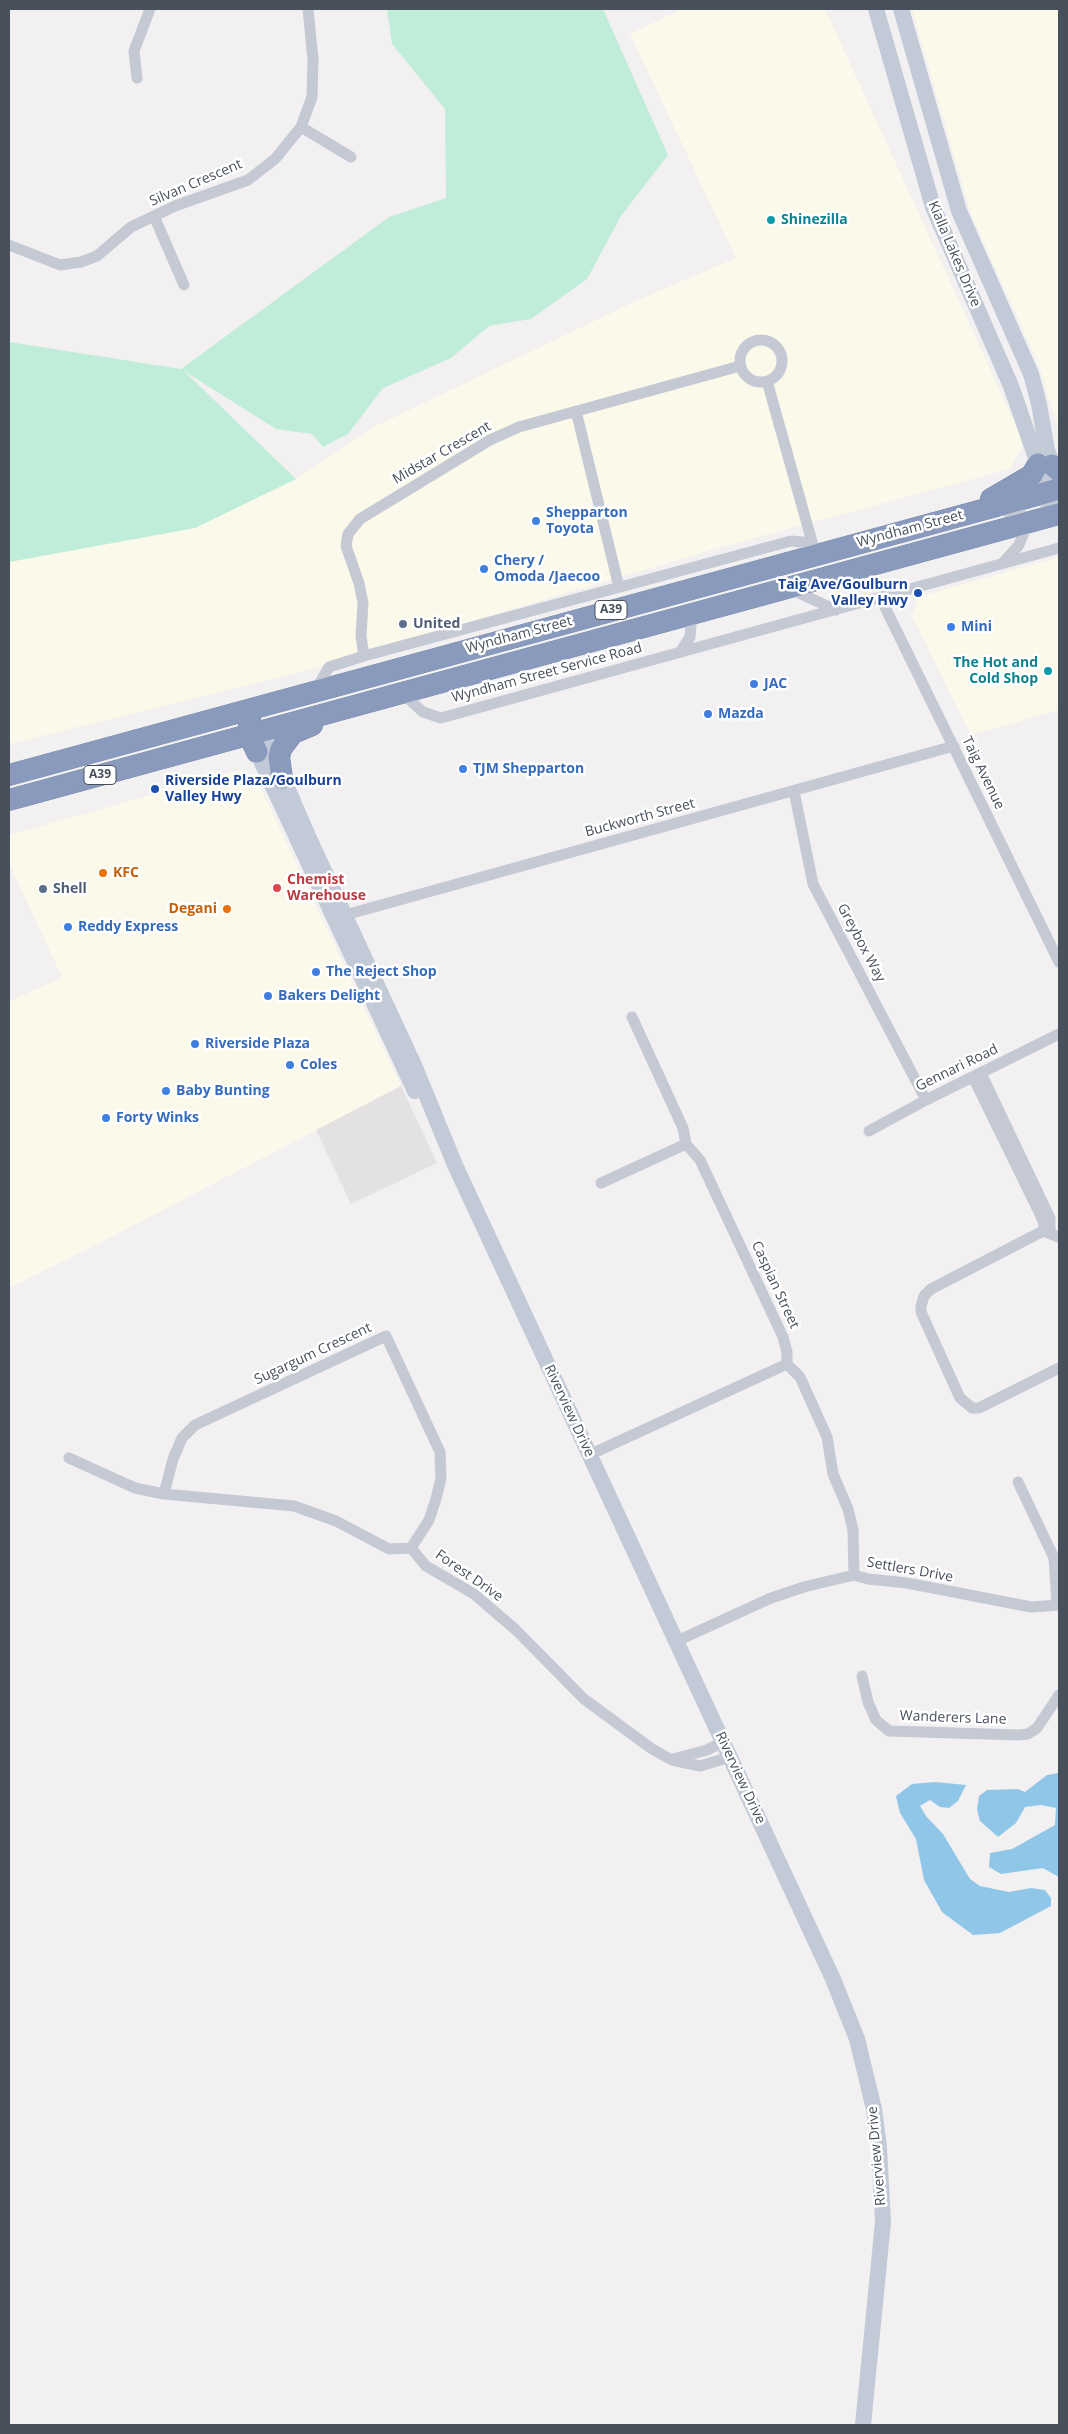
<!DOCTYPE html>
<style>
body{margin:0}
#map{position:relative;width:1068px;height:2434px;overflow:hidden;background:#f2f0f0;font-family:"Open Sans",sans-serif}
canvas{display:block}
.frame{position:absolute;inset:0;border:10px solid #48505c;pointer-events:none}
</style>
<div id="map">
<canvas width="1068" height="2434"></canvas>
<div class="frame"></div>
</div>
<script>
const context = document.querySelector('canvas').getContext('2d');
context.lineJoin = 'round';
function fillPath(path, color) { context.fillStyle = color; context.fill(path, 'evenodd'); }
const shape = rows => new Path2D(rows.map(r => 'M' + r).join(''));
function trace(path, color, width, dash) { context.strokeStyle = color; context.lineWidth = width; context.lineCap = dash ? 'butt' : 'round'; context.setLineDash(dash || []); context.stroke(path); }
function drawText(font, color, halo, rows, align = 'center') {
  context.font = font + ' "Open Sans",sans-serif'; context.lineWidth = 5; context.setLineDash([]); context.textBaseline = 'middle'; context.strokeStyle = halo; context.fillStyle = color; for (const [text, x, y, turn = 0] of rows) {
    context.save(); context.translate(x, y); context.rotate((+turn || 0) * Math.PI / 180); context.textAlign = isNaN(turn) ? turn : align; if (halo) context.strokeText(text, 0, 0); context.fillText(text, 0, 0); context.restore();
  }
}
fillPath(shape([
 [682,9,825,9,1024,443,1010,469,725,546,293,674,9,744,9,562,195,528,296,479,376,426,638,300,736,258,630,34],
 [912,9,1059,9,1059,430,1038,363,971,214],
 [1059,557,1059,710,971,735,912,616,918,597],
 [240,770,256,778,401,1086,94,1246,9,1288,9,1002,62,977,9,863,9,835]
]), '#fbf9ea');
fillPath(shape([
 [401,1086,437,1163,351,1204,316,1130]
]), '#e3e1e1');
fillPath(shape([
 [387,9,603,9,668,155,621,216,587,279,531,319,489,326,451,358,383,388,348,434,323,447,312,434,276,429,184,371,296,479,195,528,9,562,9,342,181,369,389,217,446,198,445,109,392,44]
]), '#c0edd9');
fillPath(shape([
 [1059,1773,1059,1877,1043,1868,1001,1874,989,1867,990,1853,1012,1849,1055,1825,1056,1808,1041,1805,1025,1807,1016,1823,998,1837,980,1821,977,1810,979,1796,987,1790,1018,1789,1025,1792,1047,1775],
 [935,1782,966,1785,958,1801,949,1808,940,1807,930,1800,920,1806,926,1816,943,1834,970,1879,980,1886,1009,1892,1031,1888,1045,1890,1051,1898,1051,1906,1000,1933,973,1935,942,1912,924,1880,916,1839,900,1813,896,1796,912,1784]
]), '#90c7e8');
const highway = shape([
 [1052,465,1059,471],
 [991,499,1032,475,1038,464],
 [250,719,248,733,257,752],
 [9,775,1059,489],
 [282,778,279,757,281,749,293,733,312,725],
 [9,800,1059,514]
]);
trace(highway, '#7585a7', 22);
trace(shape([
 [137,78,134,51,150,9],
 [301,127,351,157],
 [154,216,184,285],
 [9,245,60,265,81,262,97,256,131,227,175,206,248,180,275,159,301,127,312,97,313,59,308,9],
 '740 361a21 21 0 1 1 42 0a21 21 0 1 1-42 0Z',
 [767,381,814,549],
 [576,411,619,587],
 [1001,510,1021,514,1028,522,1019,545,1003,563],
 [790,589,836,610],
 [880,597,1059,962],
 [680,652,690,637,692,613],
 [364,656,361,636,363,603,359,583,346,546,348,534,360,519,490,440,519,427,740,366],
 [315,691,329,667,364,656,791,541,812,543],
 [401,692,423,712,441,718,1059,548],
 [794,791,813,884,926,1100],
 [338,917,954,746],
 [632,1017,683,1128,686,1144,700,1160,783,1337,787,1352,787,1364,800,1377,827,1437,833,1474,848,1509,853,1530,854,1575],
 [981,1073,1050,1218,1050,1232],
 [973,1077,1040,1214,1044,1224,1043,1231],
 [869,1131,926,1100,1059,1034],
 [601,1183,686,1144],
 [1059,1237,1043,1231,931,1289,924,1296,921,1306,921,1312,960,1398,972,1408,979,1408,1059,1368],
 [589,1455,787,1364],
 [69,1458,135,1488,164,1494,294,1506,336,1521,389,1549,411,1548,426,1566,474,1594,516,1630,584,1699,652,1749,672,1760,700,1766,730,1757],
 [1018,1482,1054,1558,1057,1604],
 [164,1494,173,1459,182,1438,195,1425,386,1336,440,1452,441,1478,436,1499,429,1520,411,1548],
 [677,1641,771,1598,804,1587,854,1575,868,1579,907,1583,1031,1607,1059,1605],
 [862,1676,868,1702,876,1720,889,1731,1019,1735,1028,1734,1037,1728,1059,1695],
 [673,1759,707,1750,723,1742]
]), '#c4c9d4', 11);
trace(shape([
 [876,9,933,207,1011,386,1044,481,1058,496],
 [901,9,959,211,1031,374,1039,404,1047,450,1055,472,1055,481,1050,507,1042,519],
 [268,744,308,836,414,1065,455,1165,833,1979,857,2039,874,2109,879,2147,883,2222,863,2425],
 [257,752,415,1091]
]), '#c3cad7', 16);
trace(highway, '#8a9abc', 21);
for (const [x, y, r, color] of [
 [771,220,5,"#0f9aa8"],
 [536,521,5,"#3f7fe0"],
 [484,569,5,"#3f7fe0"],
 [918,593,5,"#1a4fb4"],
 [403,624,5,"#5c6f8a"],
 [951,627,5,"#3f7fe0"],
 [1048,671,5,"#0f9aa8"],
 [754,684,5,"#3f7fe0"],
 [708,714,5,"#3f7fe0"],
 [463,769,5,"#3f7fe0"],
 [155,789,5,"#1a4fb4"],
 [103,873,5,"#e8710a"],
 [277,888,5,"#e0444e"],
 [43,889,5,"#5c6f8a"],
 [227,909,5,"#e8710a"],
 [68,927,5,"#3f7fe0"],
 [316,972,5,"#3f7fe0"],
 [268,996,5,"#3f7fe0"],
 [195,1044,5,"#3f7fe0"],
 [290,1065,5,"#3f7fe0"],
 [166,1091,5,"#3f7fe0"],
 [106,1118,5,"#3f7fe0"]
]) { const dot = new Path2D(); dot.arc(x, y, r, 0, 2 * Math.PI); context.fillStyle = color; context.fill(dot); trace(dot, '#fff', 2); }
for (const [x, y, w] of [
 [611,610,32],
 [100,775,32]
]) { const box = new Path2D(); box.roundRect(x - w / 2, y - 9.5, w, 19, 4); context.fillStyle = '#fff'; context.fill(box); trace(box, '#48505c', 1); }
drawText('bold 12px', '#48505c', null, [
 ["A39",611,610],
 ["A39",100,775]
]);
drawText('14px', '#48505c', '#fff', [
 ["Silvan Crescent",196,183,-23],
 ["Kialla Lakes Drive",954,254,67],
 ["Midstar Crescent",442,453,-30],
 ["Wyndham Street",910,529,-15],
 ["Wyndham Street",519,635,-15],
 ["Wyndham Street Service Road",547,673,-15],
 ["Taig Avenue",983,773,64],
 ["Buckworth Street",640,818,-15],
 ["Greybox Way",861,943,62],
 ["Gennari Road",957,1068,-26],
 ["Caspian Street",775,1285,65],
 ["Sugargum Crescent",313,1354,-25],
 ["Riverview Drive",569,1411,65],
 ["Settlers Drive",910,1570,10],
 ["Forest Drive",469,1576,35],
 ["Wanderers Lane",953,1718,2],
 ["Riverview Drive",740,1778,65],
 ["Riverview Drive",877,2156,-95]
]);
drawText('bold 14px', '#0d838f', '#fff', [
 ["Shinezilla",781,220],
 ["The Hot and",1038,663,"right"],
 ["Cold Shop",1038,679,"right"]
], 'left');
drawText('bold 14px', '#366cbe', '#fff', [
 ["Shepparton",546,513],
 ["Toyota",546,529],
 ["Chery /",494,561],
 ["Omoda /Jaecoo",494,577],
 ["Mini",961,627],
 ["JAC",764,684],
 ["Mazda",718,714],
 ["TJM Shepparton",473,769],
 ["Reddy Express",78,927],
 ["The Reject Shop",326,972],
 ["Bakers Delight",278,996],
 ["Riverside Plaza",205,1044],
 ["Coles",300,1065],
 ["Baby Bunting",176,1091],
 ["Forty Winks",116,1118]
], 'left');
drawText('bold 14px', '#164399', '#fff', [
 ["Taig Ave/Goulburn",908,585],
 ["Valley Hwy",908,601],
 ["Riverside Plaza/Goulburn",165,781,"left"],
 ["Valley Hwy",165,797,"left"]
], 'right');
drawText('bold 14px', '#4e5e75', '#fff', [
 ["United",413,624],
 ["Shell",53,889]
], 'left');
drawText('bold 14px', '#c56008', '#fff', [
 ["KFC",113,873],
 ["Degani",217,909,"right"]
], 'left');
drawText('bold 14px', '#be3a42', '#fff', [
 ["Chemist",287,880],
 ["Warehouse",287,896]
], 'left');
</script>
